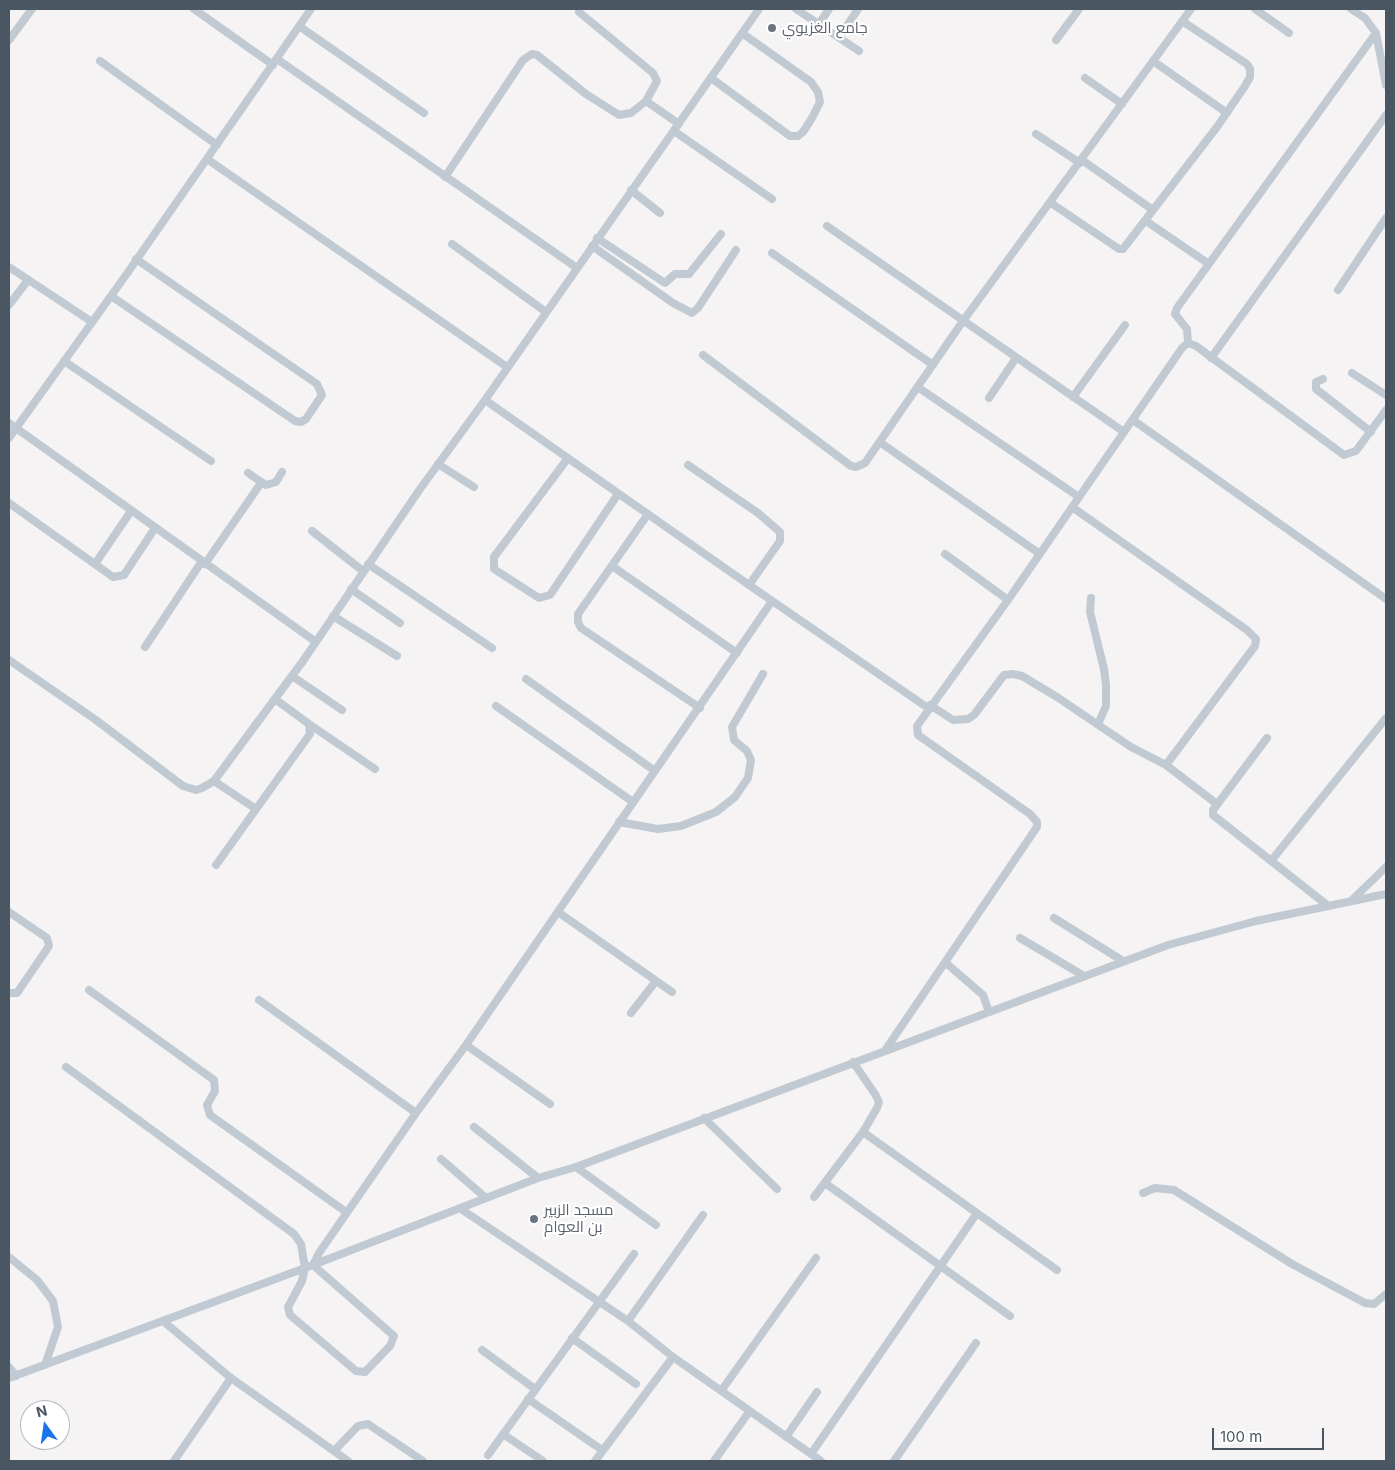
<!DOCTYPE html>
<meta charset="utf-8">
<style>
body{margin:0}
#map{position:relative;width:1395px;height:1470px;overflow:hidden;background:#f5f3f3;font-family:Inter,sans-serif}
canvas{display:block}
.frame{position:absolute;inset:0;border:10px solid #4a5661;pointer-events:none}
.north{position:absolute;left:20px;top:1400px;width:50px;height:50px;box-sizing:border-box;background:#fff;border:1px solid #b7bbc0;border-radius:50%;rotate:346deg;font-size:14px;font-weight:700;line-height:20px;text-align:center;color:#4a5661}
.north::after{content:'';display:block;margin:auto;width:18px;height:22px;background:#1a73e8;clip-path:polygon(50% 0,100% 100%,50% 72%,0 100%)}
.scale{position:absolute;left:1212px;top:1428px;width:112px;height:22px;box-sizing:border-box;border:2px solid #4a5661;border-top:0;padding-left:6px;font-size:15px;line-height:18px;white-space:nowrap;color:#4a5661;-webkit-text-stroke:4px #fff;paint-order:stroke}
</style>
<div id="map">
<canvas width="1395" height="1470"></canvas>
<div class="frame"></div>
<div class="north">N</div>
<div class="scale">100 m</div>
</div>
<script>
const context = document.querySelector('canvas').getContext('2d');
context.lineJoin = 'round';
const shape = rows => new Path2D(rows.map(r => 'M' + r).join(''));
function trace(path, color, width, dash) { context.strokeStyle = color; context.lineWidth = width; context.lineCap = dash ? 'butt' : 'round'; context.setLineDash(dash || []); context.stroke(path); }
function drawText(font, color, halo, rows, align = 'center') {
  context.font = font + ' Inter,Cairo,sans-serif'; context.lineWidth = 4.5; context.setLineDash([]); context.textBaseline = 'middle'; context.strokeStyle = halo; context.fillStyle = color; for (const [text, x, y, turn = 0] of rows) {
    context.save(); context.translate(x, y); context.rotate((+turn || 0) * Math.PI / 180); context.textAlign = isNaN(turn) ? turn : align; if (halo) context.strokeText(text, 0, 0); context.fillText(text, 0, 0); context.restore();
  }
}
trace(shape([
 [194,9,273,65],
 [796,9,859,51],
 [1255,9,1289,33],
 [1351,9,1365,18,1376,33,1386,85],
 [579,12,653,73,657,81,646,101,679,124],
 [819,24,829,9],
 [299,26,424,113],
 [839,38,858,9],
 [9,40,32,9],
 [1056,40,1079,9],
 [277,59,577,268],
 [100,61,217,145],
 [1153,61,1227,113],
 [711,78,790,136,798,136,803,132,812,118,820,102,818,92,811,82,742,33],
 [1085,78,1122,104],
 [674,131,772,199],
 [1036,134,1080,163],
 [207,159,507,367],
 [1082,160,1153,210],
 [445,177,523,60,532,54,537,55,586,94,619,115,631,113,646,101],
 [631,190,660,213],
 [1051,203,1119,249,1123,249,1217,127,1245,86,1250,77,1250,69,1247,64,1182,21],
 [1146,221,1209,264],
 [827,226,1124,432],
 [597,238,665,283,675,274,689,274,721,234],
 [452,244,546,312],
 [592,246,673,303,692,313,698,308,736,250],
 [772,253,933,365],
 [9,267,92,322],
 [1338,290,1386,218],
 [111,296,295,421,301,422,306,419,322,395,317,384,136,259],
 [9,305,28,280],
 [1188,343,1187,329,1175,314,1177,308,1376,33],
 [703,355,851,466,856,467,865,463,963,321,1191,9],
 [1211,358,1386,115],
 [64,361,211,461],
 [1352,373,1386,395],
 [1323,379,1316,382,1316,389,1371,432],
 [919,388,1079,497],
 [1073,397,1125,325],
 [989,398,1016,358],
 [485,400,749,585,928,708],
 [1133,420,1386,599],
 [9,423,316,642],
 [9,438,126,275,311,9],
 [881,443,1040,554],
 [568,458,494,557,494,569,539,598,550,595,618,494],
 [438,464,474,487],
 [688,465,758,513,780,532,780,541,749,585],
 [248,473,266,485,276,482,282,472],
 [9,503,113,577,124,575,155,528],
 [1072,507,1247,630,1256,639,1255,646,1166,765],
 [648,514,578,614,578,622,581,628,700,708],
 [312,531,363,571],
 [945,554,1008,600],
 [95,564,131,511],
 [205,564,261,483],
 [368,564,492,648],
 [612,566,737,653],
 [351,589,400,623],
 [1091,598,1090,612,1104,669,1106,685,1106,706,1098,724],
 [333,616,397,656],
 [145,647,202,561],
 [9,660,96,720,183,786,196,790,202,788,214,781,303,661,420,489,485,400,759,9],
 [292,676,342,710],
 [526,679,655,771],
 [930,705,953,720,968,719,974,715,1004,675,1013,674,1022,676,1057,697,1131,747,1166,765,1217,804],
 [496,706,633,802],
 [309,724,375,769],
 [1267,738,1213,810,1213,815,1327,905],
 [214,781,256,809],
 [619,822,658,829,681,826,716,812,735,797,748,778,751,760,747,751,734,740,732,727,763,674],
 [1271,861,1386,718],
 [216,865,310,734,309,724,275,699],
 [1352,900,1386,867],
 [9,912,47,938,49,946,17,993,9,993],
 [558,912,672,992],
 [1054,918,1123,961],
 [1020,938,1084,976],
 [946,963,983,995,989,1012],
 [89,990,214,1080,215,1091,207,1105,210,1115,346,1212],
 [259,1000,416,1113],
 [631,1013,656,981],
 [466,1045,550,1104],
 [886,1049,1037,827,1037,822,1030,814,918,735,917,726,1008,600,1182,348,1188,343,1196,346,1344,455,1356,451,1386,410],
 [66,1067,294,1234,301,1244,305,1268,302,1281,288,1307,290,1315,356,1371,365,1372,390,1346,394,1336,313,1265,319,1253,416,1113,466,1045,772,601],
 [704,1118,777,1189],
 [474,1127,538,1178],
 [863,1132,1057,1270],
 [441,1159,486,1198],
 [576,1167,656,1225],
 [825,1183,1010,1316],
 [1143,1193,1155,1188,1174,1190,1292,1264,1365,1303,1374,1304,1386,1294],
 [814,1197,863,1132,877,1108,879,1102,875,1094,853,1062],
 [461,1209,628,1321,673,1357,821,1461],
 [9,1257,37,1280,53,1301,58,1327,45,1365],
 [163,1321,231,1378,348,1461],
 [628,1321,703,1215],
 [572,1338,636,1384],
 [482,1350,535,1389],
 [9,1367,16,1376],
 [9,1378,305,1268,538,1178,576,1167,1168,945,1256,921,1386,894],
 [721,1391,816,1258],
 [528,1399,602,1450],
 [503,1434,543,1461],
 [786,1437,817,1392],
 [334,1451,358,1426,368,1424,423,1461],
 [811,1454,977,1213],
 [488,1455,634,1254],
 [174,1461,231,1378],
 [595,1461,673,1357],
 [714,1461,749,1412],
 [894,1461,976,1343]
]), '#c1cad2', 8);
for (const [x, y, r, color] of [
 [772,28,5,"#6b7280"],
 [534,1219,5,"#6b7280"]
]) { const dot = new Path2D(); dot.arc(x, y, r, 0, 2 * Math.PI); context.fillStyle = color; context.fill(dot); trace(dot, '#fff', 2); }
drawText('15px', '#5b616d', '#fff', [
 ["جامع الغزيوي",782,28],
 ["مسجد الزبير",544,1210],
 ["بن العوام",544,1227]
], 'left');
</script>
